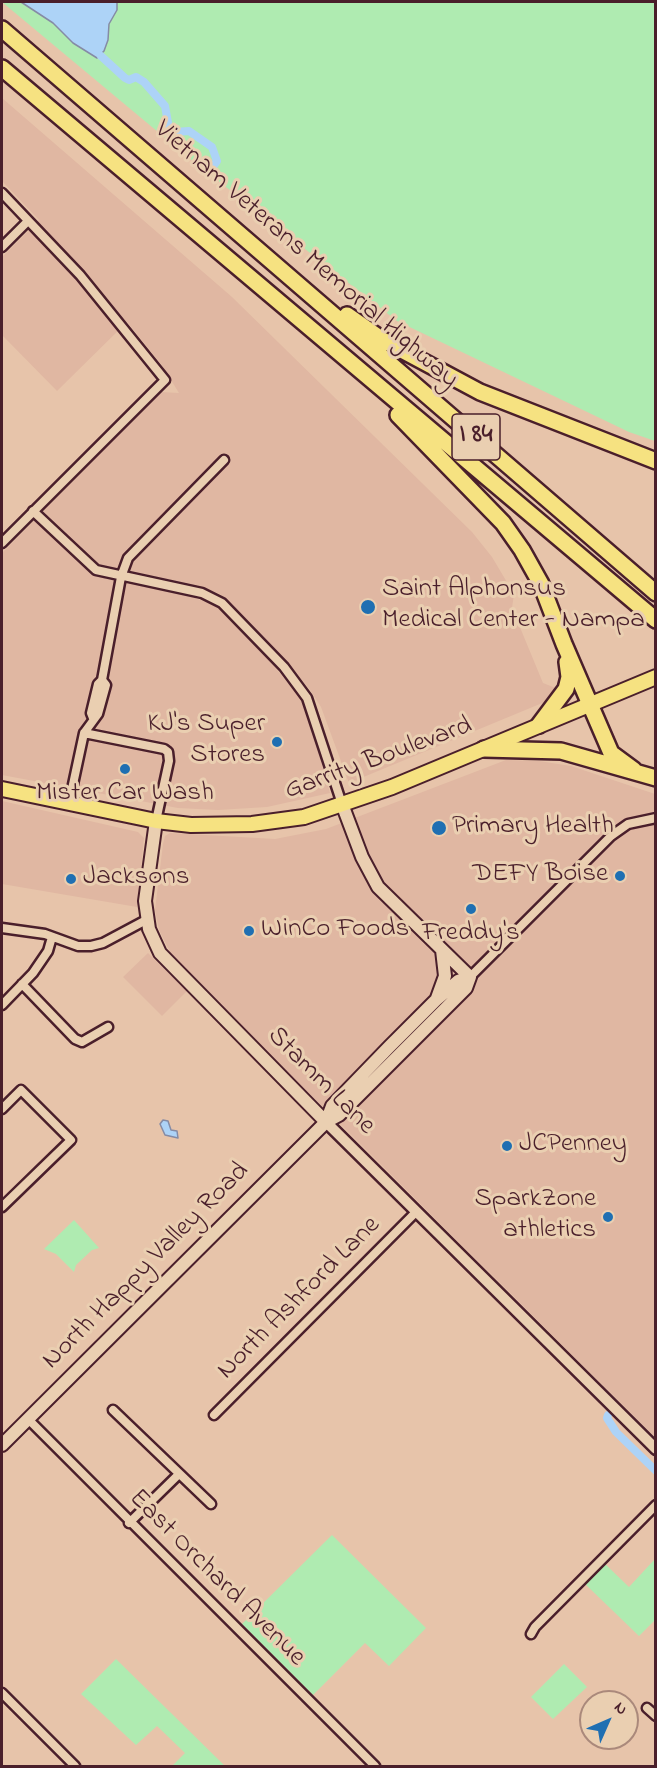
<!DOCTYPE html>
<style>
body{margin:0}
#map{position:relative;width:657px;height:1768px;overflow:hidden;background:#e7c4aa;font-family:"Indie Flower",sans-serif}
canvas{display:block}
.frame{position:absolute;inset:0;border:3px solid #4a1f2b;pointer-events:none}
.north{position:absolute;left:579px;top:1690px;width:60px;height:60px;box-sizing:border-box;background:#eacfb1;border:2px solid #aa897b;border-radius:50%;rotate:45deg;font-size:16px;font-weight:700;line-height:24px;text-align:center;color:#4a1f2b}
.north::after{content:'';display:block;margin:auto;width:21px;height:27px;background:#1f6fb2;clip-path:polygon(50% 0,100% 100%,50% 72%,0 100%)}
</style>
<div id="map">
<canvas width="657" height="1768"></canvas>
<div class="frame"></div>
<div class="north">N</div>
</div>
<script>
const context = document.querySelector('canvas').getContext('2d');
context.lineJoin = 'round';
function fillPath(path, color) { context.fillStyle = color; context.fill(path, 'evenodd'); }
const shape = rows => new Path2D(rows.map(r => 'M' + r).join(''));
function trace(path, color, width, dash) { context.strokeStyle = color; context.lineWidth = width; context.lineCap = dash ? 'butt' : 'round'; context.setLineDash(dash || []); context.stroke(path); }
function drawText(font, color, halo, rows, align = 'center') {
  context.font = font + ' "Indie Flower",sans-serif'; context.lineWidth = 6; context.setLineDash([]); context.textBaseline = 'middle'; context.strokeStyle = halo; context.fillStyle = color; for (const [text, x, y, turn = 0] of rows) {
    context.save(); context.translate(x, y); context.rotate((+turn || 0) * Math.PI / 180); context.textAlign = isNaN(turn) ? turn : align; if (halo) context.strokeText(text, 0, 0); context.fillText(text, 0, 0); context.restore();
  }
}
fillPath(shape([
 [2,98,232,297,472,532,492,557,514,594,512,608,543,683,558,689,552,699,349,783,321,707,310,690,291,666,230,603,220,594,197,585,195,598,212,604,221,610,274,666,299,697,307,712,330,793,267,807,218,810,178,808,2,775,2,553,161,392,179,393,161,364,127,322,57,391,2,335,2,257,39,220,2,181],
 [506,760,539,761,571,766,655,794,655,1437,173,958,159,930,155,910,163,844,165,836,170,833,275,839,326,829],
 [2,801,138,832,144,838,137,907,2,884],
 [148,953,187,991,162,1016,123,977]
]), '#e0b7a2');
fillPath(shape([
 [2,2,655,2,655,441,629,432,397,321,194,162],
 [74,1220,99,1248,92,1250,76,1265,74,1272,56,1254,44,1249],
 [332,1535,426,1628,389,1666,365,1643,313,1695,242,1624],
 [655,1559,655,1620,639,1636,582,1581,602,1561,629,1587],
 [116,1659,225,1766,172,1766,185,1753,157,1726,136,1745,81,1694],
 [564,1664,587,1687,553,1719,531,1697]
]), '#afebb1');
const water = shape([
 [21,2,117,2,117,10,109,24,108,40,104,51,97,58,73,43,53,23,21,2],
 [163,1120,168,1121,171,1130,177,1131,178,1138,165,1135,160,1124,163,1120]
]);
fillPath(water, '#add3f7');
trace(water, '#858ba5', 1.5);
trace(shape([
 [101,56,125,78,129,80,136,77,144,82,165,106,169,128,175,132,189,131,212,147,217,161,208,173],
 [608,1415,607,1418,616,1432,656,1471]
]), '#add3f7', 8);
const minor = shape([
 [2,193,80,275,165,380,2,543],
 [2,247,28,221],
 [33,511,96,570,202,593,222,603,284,667,307,698,342,804],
 [93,718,91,713,98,684,102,680,121,577,128,558,224,460],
 [84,733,164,749,168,752,169,761,156,821],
 [69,803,84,733,98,714,106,685,102,680],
 [2,928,45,934,78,946,91,946,103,943,148,919],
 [470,977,611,836,628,824,656,818],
 [22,984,75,1039,82,1042,108,1027],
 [2,1005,33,973,48,951,52,937],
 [2,1109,21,1090,71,1140,2,1207],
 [113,1410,211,1504],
 [214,1415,416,1212],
 [28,1419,375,1766],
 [129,1523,179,1474],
 [531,1634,535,1627,656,1505],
 [2,1693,75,1766],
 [647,1708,656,1716]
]);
const tertiary = shape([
 [326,1122,656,1449]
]);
const secondary = shape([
 [342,804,362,857,378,887,470,977],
 [156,821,145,901,149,929,160,953,326,1122],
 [437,998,445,976,442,950],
 [326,1122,332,1106,389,1047,436,1000,458,981,470,977],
 [2,1445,326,1122,339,1115,466,988,470,977]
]);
const primary = shape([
 [2,789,156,821,191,825,252,824,304,817,392,787,656,677]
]);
const motorway = shape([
 [2,29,656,593],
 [2,68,656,620],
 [347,315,381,339,480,392,656,461],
 [398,415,503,523,522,550,541,584,564,644,611,753,634,770],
 [539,725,566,689,569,677,567,662],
 [484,749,561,751,656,778]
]);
trace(minor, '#4a1f2b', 13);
trace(tertiary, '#4a1f2b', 15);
trace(secondary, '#4a1f2b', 16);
trace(primary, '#4a1f2b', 18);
trace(motorway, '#4a1f2b', 20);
trace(minor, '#eacfb1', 8);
trace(tertiary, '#eacfb1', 10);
trace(secondary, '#eacfb1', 12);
trace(primary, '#f6e281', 14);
trace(motorway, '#f6e281', 15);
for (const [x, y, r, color] of [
 [368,607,8,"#1f6fb2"],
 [277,742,6,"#1f6fb2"],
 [125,769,6,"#1f6fb2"],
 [439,828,8,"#1f6fb2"],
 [620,876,6,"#1f6fb2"],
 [71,879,6,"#1f6fb2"],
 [471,909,6,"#1f6fb2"],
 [249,931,6,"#1f6fb2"],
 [507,1146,6,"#1f6fb2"],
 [608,1217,6,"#1f6fb2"]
]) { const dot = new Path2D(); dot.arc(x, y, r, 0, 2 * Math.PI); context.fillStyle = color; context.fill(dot); trace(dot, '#eacfb1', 2); }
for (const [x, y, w] of [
 [476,437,48]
]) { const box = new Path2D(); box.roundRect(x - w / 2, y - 23, w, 46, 4.5); context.fillStyle = '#eacfb1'; context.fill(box); trace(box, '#4a1f2b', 1.5); }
drawText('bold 26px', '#4a1f2b', null, [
 ["I 84",476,437]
]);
drawText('27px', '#4a1f2b', '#eacfb1', [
 ["Vietnam Veterans Memorial Highway",305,256,41],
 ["Garrity Boulevard",379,760,-20],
 ["Stamm Lane",320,1082,45],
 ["North Happy Valley Road",147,1267,-45],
 ["North Ashford Lane",300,1299,-45],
 ["East Orchard Avenue",216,1579,45]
]);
drawText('27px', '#4a1f2b', '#eacfb1', [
 ["Saint Alphonsus",382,591],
 ["Medical Center - Nampa",382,622],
 ["KJ's Super",265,726,"right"],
 ["Stores",265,757,"right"],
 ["Mister Car Wash",125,795,"center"],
 ["Primary Health",452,828],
 ["DEFY Boise",608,876,"right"],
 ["Jacksons",83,879],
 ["WinCo Foods",261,931],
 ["Freddy's",471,935,"center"],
 ["JCPenney",519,1146],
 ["SparkZone",596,1201,"right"],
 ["athletics",596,1232,"right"]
], 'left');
</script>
